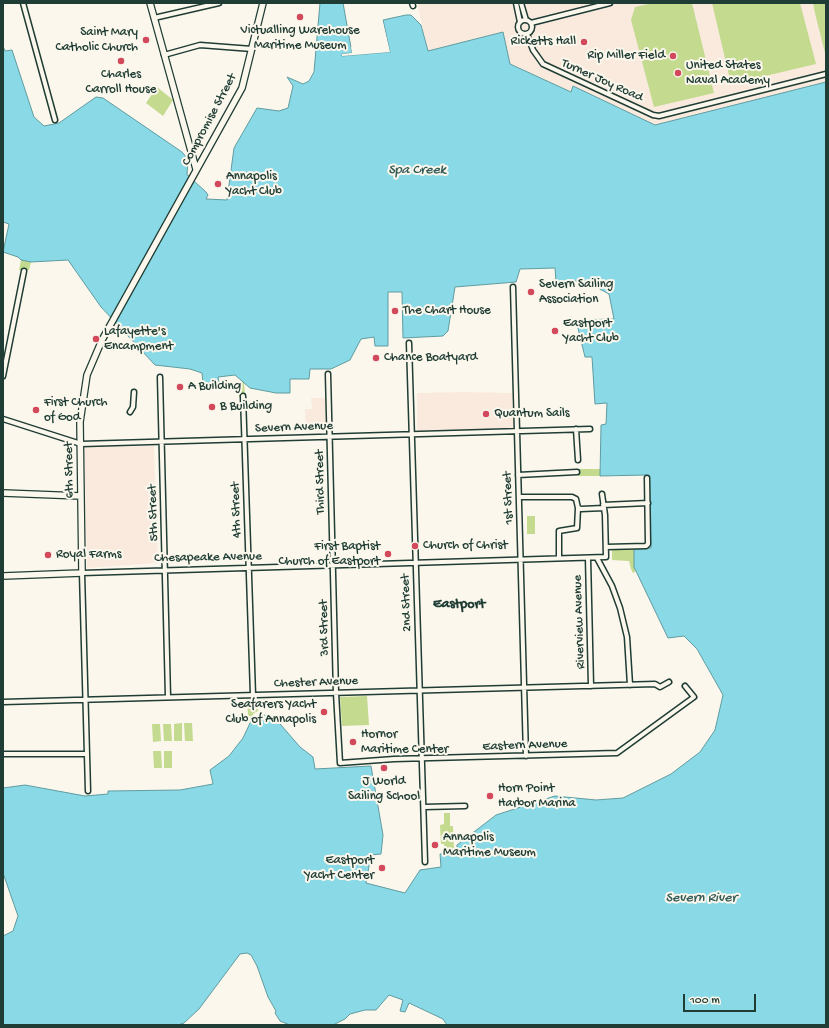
<!DOCTYPE html>
<style>
body{margin:0}
#map{position:relative;width:829px;height:1028px;overflow:hidden;background:#fbf7ec;font-family:"Gochi Hand",sans-serif}
canvas{display:block}
.frame{position:absolute;inset:0;border:4px solid #1f3d34;pointer-events:none}
.scale{position:absolute;left:683px;top:994px;width:73px;height:18px;box-sizing:border-box;border:2px solid #1f3d34;border-top:0;padding-left:5px;font-size:12px;line-height:14px;white-space:nowrap;color:#1f3d34;-webkit-text-stroke:3px #fbf7ec;paint-order:stroke}
</style>
<div id="map">
<canvas width="829" height="1028"></canvas>
<div class="frame"></div>
<div class="scale">100 m</div>
</div>
<script>
const context = document.querySelector('canvas').getContext('2d');
context.lineJoin = 'round';
function fillPath(path, color) { context.fillStyle = color; context.fill(path, 'evenodd'); }
const shape = rows => new Path2D(rows.map(r => 'M' + r).join(''));
function trace(path, color, width, dash) { context.strokeStyle = color; context.lineWidth = width; context.lineCap = dash ? 'butt' : 'round'; context.setLineDash(dash || []); context.stroke(path); }
function drawText(font, color, halo, rows, align = 'center') {
  context.font = font + ' "Gochi Hand",sans-serif'; context.lineWidth = 4; context.setLineDash([]); context.textBaseline = 'middle'; context.strokeStyle = halo; context.fillStyle = color; for (const [text, x, y, turn = 0] of rows) {
    context.save(); context.translate(x, y); context.rotate((+turn || 0) * Math.PI / 180); context.textAlign = isNaN(turn) ? turn : align; if (halo) context.strokeText(text, 0, 0); context.fillText(text, 0, 0); context.restore();
  }
}
fillPath(shape([
 [417,3,826,3,826,82,655,125,574,87,571,92,510,64,502,32,428,51],
 [467,392,512,393,514,429,417,432,417,393],
 [311,398,328,398,328,431,306,432,305,409,312,409],
 [154,446,158,563,87,568,84,447]
]), '#faeade');
fillPath(shape([
 [653,3,692,3,714,93,654,107,631,20,635,7],
 [712,3,800,3,816,64,731,84],
 [813,3,826,3,826,57,815,13],
 [157,87,173,100,163,116,146,103],
 [21,260,31,262,29,270,19,270],
 [244,381,245,396,239,397,238,382],
 [578,469,600,469,600,476,578,476],
 [527,516,535,516,535,534,527,534],
 [634,549,635,572,633,573,631,569,629,561,612,560,612,550],
 [367,696,369,725,342,726,340,697],
 [247,699,256,699,258,711,254,713,251,718,248,715],
 [182,723,182,741,174,741,174,724],
 [184,723,192,723,193,741,185,741],
 [152,724,160,724,161,741,153,742],
 [163,724,171,724,172,741,164,741],
 [153,751,161,751,162,768,154,768],
 [164,751,172,751,172,768,164,768],
 [444,813,450,813,450,826,453,826,454,850,449,849,445,851,444,844,441,844,440,825,444,824]
]), '#c3da8f');
const water = shape([
 [320,3,343,3,352,53,342,54,342,56,390,52,383,20,406,15,411,15,421,25,428,51,503,32,510,64,571,92,573,86,655,125,826,82,826,1025,447,1025,443,1019,409,1003,405,1012,400,1011,403,1000,389,995,376,1010,365,1010,350,1014,345,1019,333,1025,290,1025,280,1021,275,1013,276,1011,268,997,257,966,251,955,247,953,240,954,199,1009,184,1023,178,1025,3,1025,3,936,13,931,18,916,3,873,3,788,25,785,85,796,108,794,108,791,180,790,213,784,210,770,229,756,243,738,251,721,264,715,275,718,300,747,313,757,315,769,371,766,383,835,381,854,371,855,366,883,405,893,420,870,441,867,440,854,457,852,457,845,496,815,555,796,596,800,623,798,671,774,700,752,715,730,723,695,697,649,684,636,668,638,634,567,634,549,651,548,647,475,600,476,601,425,606,424,607,403,595,404,592,357,585,357,576,320,614,319,609,294,587,282,586,284,578,284,578,281,556,282,555,268,520,269,516,282,455,287,448,331,443,336,403,338,402,292,388,292,388,346,375,346,374,337,361,339,350,360,331,369,310,369,309,379,290,379,290,393,276,393,250,388,235,375,218,377,219,382,203,383,202,373,190,369,155,365,101,307,68,260,31,262,21,260,18,257,3,252,9,224,3,222,3,46,5,51,12,50,34,117,44,126,59,123,96,97,103,98,182,152,188,159,187,175,195,179,194,181,206,192,208,195,206,199,227,200,234,148,257,108,279,111,288,108,293,86,287,77,303,84,309,81,314,72,320,3]
]);
fillPath(water, '#8ad9e7');
trace(water, '#5f9b9f', 1);
fillPath(shape([
 [382,18,390,52,342,56,342,54,352,53,351,47,353,47,354,53,388,51,381,20]
]), '#fbf7ec');
const minor = shape([
 [23,3,55,120],
 [412,3,413,6],
 [516,3,520,22],
 [521,3,526,20],
 [154,18,219,3],
 '518 27a7 7 0 1 1 14 0a7 7 0 1 1-14 0Z',
 [531,23,610,3],
 [527,34,533,50,543,64,653,115,659,116,826,74],
 [164,55,200,45,252,49],
 [513,287,526,756],
 [409,343,425,862],
 [328,374,336,693,340,763,394,759,617,753,694,697,685,686],
 [3,376,24,271],
 [160,377,168,697],
 [243,396,253,695],
 [130,412,133,407,134,392],
 [3,419,81,444,590,429],
 [576,429,578,460],
 [518,475,577,472],
 [519,497,572,497,576,499,578,508,581,509,604,508],
 [603,505,648,503],
 [606,547,646,546,648,544,647,478],
 [559,558,559,531,577,528,578,508],
 [588,558,591,686],
 [597,558,612,586,620,608,627,637,630,685],
 [3,702,655,684,660,687,669,682],
 [3,754,87,754],
 [88,791,82,573,606,557,605,515,602,494],
 [424,807,465,806]
]);
const secondary = shape([
 [150,3,196,169],
 [3,493,81,496],
 [3,576,82,573,80,422,87,375,102,340,242,88,263,3]
]);
trace(minor, '#1f3d34', 7);
trace(secondary, '#1f3d34', 8);
trace(minor, '#fbf7ec', 4);
trace(secondary, '#fbf7ec', 5.5);
for (const [x, y, r, color] of [
 [300,17,4,"#d1495b"],
 [146,40,4,"#d1495b"],
 [584,42,4,"#d1495b"],
 [673,56,4,"#d1495b"],
 [121,61,4,"#d1495b"],
 [678,73,4,"#d1495b"],
 [218,184,4,"#d1495b"],
 [531,292,4,"#d1495b"],
 [395,311,4,"#d1495b"],
 [555,331,4,"#d1495b"],
 [96,339,4,"#d1495b"],
 [376,358,4,"#d1495b"],
 [180,387,4,"#d1495b"],
 [212,407,4,"#d1495b"],
 [36,410,4,"#d1495b"],
 [486,414,4,"#d1495b"],
 [415,546,4,"#d1495b"],
 [388,554,4,"#d1495b"],
 [48,555,4,"#d1495b"],
 [324,712,4,"#d1495b"],
 [353,742,4,"#d1495b"],
 [384,768,4,"#d1495b"],
 [490,796,4,"#d1495b"],
 [435,845,4,"#d1495b"],
 [382,868,4,"#d1495b"]
]) { const dot = new Path2D(); dot.arc(x, y, r, 0, 2 * Math.PI); context.fillStyle = color; context.fill(dot); trace(dot, '#fbf7ec', 1.5); }
drawText('13px', '#1f3d34', '#fbf7ec', [
 ["Victualling Warehouse",300,31,"center"],
 ["Maritime Museum",300,46,"center"],
 ["Saint Mary",138,33,"right"],
 ["Catholic Church",138,48,"right"],
 ["Ricketts Hall",576,42,"right"],
 ["Rip Miller Field",665,56,"right"],
 ["United States",686,66],
 ["Naval Academy",686,81],
 ["Charles",121,75,"center"],
 ["Carroll House",121,90,"center"],
 ["Annapolis",226,177],
 ["Yacht Club",226,192],
 ["Severn Sailing",539,285],
 ["Association",539,300],
 ["The Chart House",403,311],
 ["Eastport",563,324],
 ["Yacht Club",563,339],
 ["Lafayette's",104,332],
 ["Encampment",104,347],
 ["Chance Boatyard",384,358],
 ["A Building",188,387],
 ["First Church",44,403],
 ["of God",44,418],
 ["B Building",220,407],
 ["Quantum Sails",494,414],
 ["Church of Christ",423,546],
 ["First Baptist",380,547,"right"],
 ["Church of Eastport",380,562,"right"],
 ["Royal Farms",56,555],
 ["Seafarers Yacht",316,705,"right"],
 ["Club of Annapolis",316,720,"right"],
 ["Hornor",361,735],
 ["Maritime Center",361,750],
 ["J World",384,782,"center"],
 ["Sailing School",384,797,"center"],
 ["Horn Point",498,789],
 ["Harbor Marina",498,804],
 ["Annapolis",443,838],
 ["Maritime Museum",443,853],
 ["Eastport",374,861,"right"],
 ["Yacht Center",374,876,"right"]
], 'left');
drawText('13px', '#1f3d34', '#fbf7ec', [
 ["Turner Joy Road",602,81,24],
 ["Compromise Street",210,120,-62],
 ["Severn Avenue",294,428,-2],
 ["6th Street",70,470,-91],
 ["Third Street",321,482,-91],
 ["1st Street",509,498,-92],
 ["4th Street",237,510,-92],
 ["5th Street",154,513,-92],
 ["Chesapeake Avenue",208,558,-1],
 ["2nd Street",407,603,-92],
 ["Riverview Avenue",580,622,-92],
 ["3rd Street",325,628,-91],
 ["Chester Avenue",316,683,-2],
 ["Eastern Avenue",525,746,-2]
]);
drawText('italic 14px', '#345c58', '#fbf7ec', [
 ["Spa Creek",417,171],
 ["Severn River",701,899]
]);
drawText('bold 14px', '#1f3d34', '#fbf7ec', [
 ["Eastport",459,605]
]);
</script>
